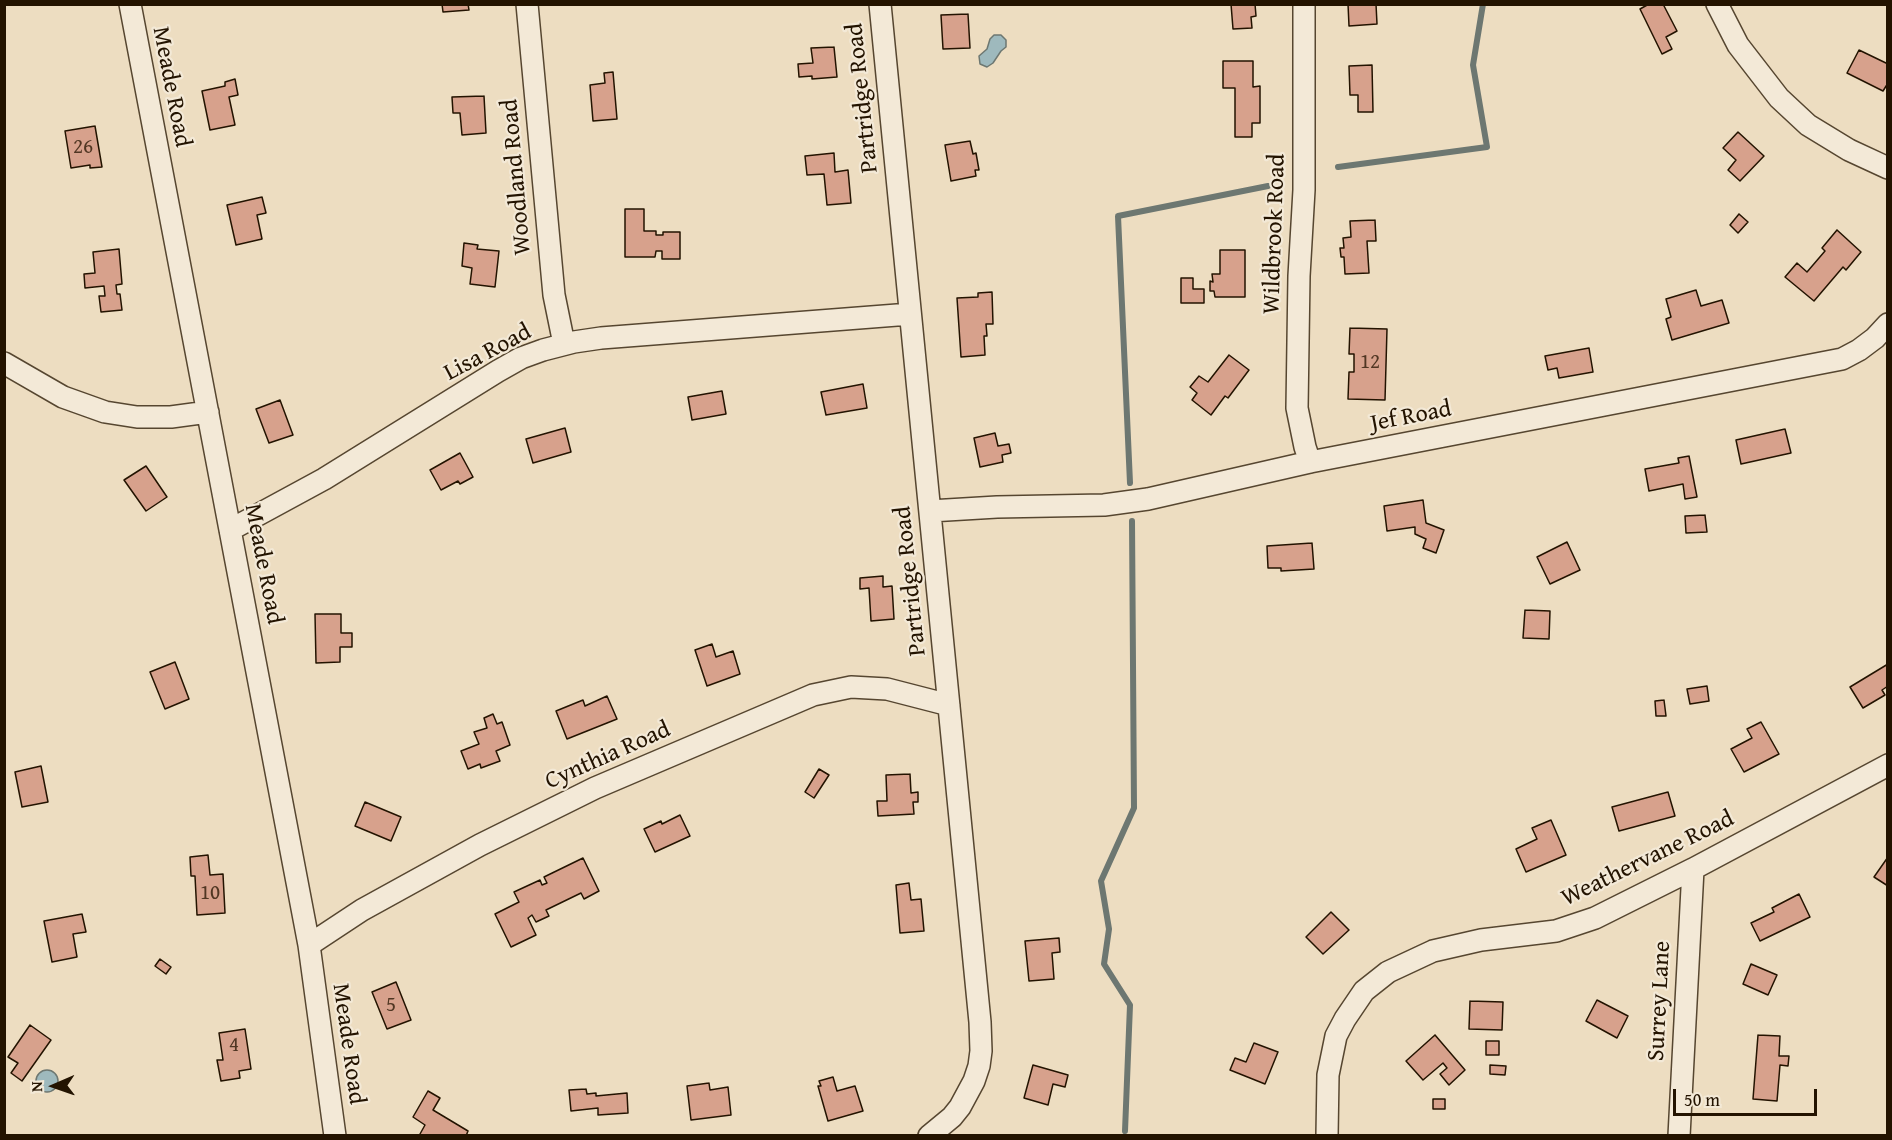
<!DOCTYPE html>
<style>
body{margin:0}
#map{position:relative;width:1892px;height:1140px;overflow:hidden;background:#edddc1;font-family:"Gentium Book Plus",serif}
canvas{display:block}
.frame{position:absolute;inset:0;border:6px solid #231300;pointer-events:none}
.north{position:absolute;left:24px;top:1056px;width:60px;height:60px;-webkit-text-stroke:4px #f3e9d7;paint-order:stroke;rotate:268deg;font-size:16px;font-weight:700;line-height:24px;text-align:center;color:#231300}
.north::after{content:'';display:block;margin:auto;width:21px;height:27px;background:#231300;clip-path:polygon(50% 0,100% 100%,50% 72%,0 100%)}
.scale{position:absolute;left:1673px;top:1089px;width:144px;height:27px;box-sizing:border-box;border:3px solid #231300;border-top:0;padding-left:8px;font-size:18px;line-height:21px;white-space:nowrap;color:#231300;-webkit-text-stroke:4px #f3e9d7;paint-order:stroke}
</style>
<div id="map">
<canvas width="1892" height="1140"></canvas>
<div class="frame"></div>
<div class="north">N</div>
<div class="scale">50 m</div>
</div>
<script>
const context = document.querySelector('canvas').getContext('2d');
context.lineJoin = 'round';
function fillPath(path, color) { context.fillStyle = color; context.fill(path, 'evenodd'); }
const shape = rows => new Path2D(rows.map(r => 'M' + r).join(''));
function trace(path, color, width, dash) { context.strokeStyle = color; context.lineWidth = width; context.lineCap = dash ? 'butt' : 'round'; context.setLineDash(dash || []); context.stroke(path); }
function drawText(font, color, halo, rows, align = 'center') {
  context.font = font + ' "Gentium Book Plus",serif'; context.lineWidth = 4.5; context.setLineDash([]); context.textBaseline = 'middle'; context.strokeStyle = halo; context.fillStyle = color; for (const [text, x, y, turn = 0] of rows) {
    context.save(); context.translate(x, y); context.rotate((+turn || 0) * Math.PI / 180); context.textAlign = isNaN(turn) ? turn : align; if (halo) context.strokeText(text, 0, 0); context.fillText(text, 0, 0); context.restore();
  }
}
const water = shape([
 [994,35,1001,35,1006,40,1006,47,1001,51,993,63,987,67,980,64,979,56,987,49,990,39,994,35],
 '36 1081a11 11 0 1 1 22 0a11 11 0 1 1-22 0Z'
]);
fillPath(water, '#9eb9bd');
trace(water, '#6d7771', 1.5);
trace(shape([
 [1338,167,1487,147,1473,65,1483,4],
 [1130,483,1118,216,1268,186],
 [1125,1131,1130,1005,1104,964,1109,929,1101,881,1134,808,1132,521]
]), '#6d7771', 6);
const building = shape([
 [442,4,468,4,469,10,443,12,442,4],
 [1231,4,1255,4,1256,16,1251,17,1252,28,1233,29,1231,4],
 [1348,4,1376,4,1377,24,1349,26,1348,4],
 [1649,4,1663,4,1677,31,1666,37,1672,49,1662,54,1640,9,1649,4],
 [968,14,970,48,943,49,941,15,968,14],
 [834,47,837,77,812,79,812,76,799,77,798,64,813,63,811,48,834,47],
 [1859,50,1888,64,1888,83,1883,91,1847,73,1859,50],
 [1223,61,1253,61,1253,87,1260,86,1260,123,1252,123,1252,137,1235,137,1235,88,1223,88,1223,61],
 [1372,65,1373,112,1358,112,1358,95,1350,95,1349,66,1372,65],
 [613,72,617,119,593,121,590,85,605,83,604,73,613,72],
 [235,79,238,95,229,97,235,125,210,130,202,91,225,86,225,82,235,79],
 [484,96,486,133,462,135,460,113,453,113,452,97,484,96],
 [95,126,102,167,90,168,90,165,71,168,65,131,95,126],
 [1738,132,1764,156,1740,181,1728,170,1736,160,1723,148,1738,132],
 [970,141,973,154,976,153,979,170,975,170,976,176,951,181,945,145,970,141],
 [834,153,835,172,848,170,851,203,827,205,824,174,807,175,805,156,834,153],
 [262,197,266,213,257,215,262,239,236,245,227,205,262,197],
 [625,209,644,209,644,231,656,231,656,235,663,235,663,232,680,232,680,259,662,259,662,251,656,251,655,257,625,257,625,209],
 [1739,214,1748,222,1738,233,1730,225,1739,214],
 [1375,220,1376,241,1367,241,1369,273,1345,274,1344,257,1341,257,1340,248,1344,248,1343,238,1351,237,1350,221,1375,220],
 [1837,230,1861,252,1846,270,1843,267,1814,301,1785,277,1797,263,1807,272,1825,251,1822,248,1837,230],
 [464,243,478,245,477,249,499,251,495,287,470,284,472,268,462,266,464,243],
 [119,249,122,284,116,285,117,294,120,294,122,310,101,312,99,296,105,296,104,286,85,288,84,274,95,273,93,252,119,249],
 [1220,250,1245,250,1245,297,1215,297,1214,291,1210,291,1210,281,1213,282,1212,274,1220,274,1220,250],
 [1181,278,1193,278,1193,289,1204,289,1204,303,1181,303,1181,278],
 [1696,290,1701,306,1722,300,1729,323,1672,340,1666,319,1671,317,1666,299,1696,290],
 [992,292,993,324,986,324,987,336,984,336,985,355,961,357,957,298,978,297,978,293,992,292],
 [1350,328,1387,329,1385,400,1348,399,1349,372,1354,372,1354,354,1349,354,1350,328],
 [1589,348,1593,372,1559,378,1557,368,1548,370,1545,356,1589,348],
 [1229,355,1249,370,1228,398,1225,396,1211,415,1192,400,1197,393,1190,387,1199,376,1208,382,1229,355],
 [863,384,867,408,826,415,821,392,863,384],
 [722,391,726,414,692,420,688,397,722,391],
 [280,400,293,435,269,443,256,409,280,400],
 [565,428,571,452,533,463,526,439,565,428],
 [1785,429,1791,453,1741,464,1736,440,1785,429],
 [995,433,998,446,1009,444,1011,453,1002,455,1003,462,980,467,974,438,995,433],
 [460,453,473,477,460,484,458,481,441,490,430,470,460,453],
 [1689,456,1697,497,1685,499,1683,484,1649,491,1645,469,1679,463,1678,458,1689,456],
 [146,466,167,497,146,511,124,480,146,466],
 [1423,500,1426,523,1444,530,1436,553,1423,548,1426,539,1415,534,1415,527,1387,531,1384,506,1423,500],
 [1705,515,1707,532,1686,533,1685,516,1705,515],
 [1567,542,1580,570,1550,584,1537,557,1567,542],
 [1312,543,1314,569,1281,571,1281,568,1268,568,1267,546,1312,543],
 [883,576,883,587,892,586,894,619,871,621,869,588,860,589,860,578,883,576],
 [1525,610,1550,611,1549,639,1523,638,1525,610],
 [315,614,341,614,341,633,352,633,352,647,340,647,340,662,316,663,315,614],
 [712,644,716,657,733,651,740,674,707,686,695,650,712,644],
 [175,662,189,699,165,709,150,672,175,662],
 [1888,664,1888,686,1882,690,1885,695,1863,708,1850,687,1888,664],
 [1707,686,1709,701,1690,704,1687,689,1707,686],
 [607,696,617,719,567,739,556,711,583,700,585,706,607,696],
 [1664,700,1666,716,1656,716,1655,701,1664,700],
 [493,714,497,724,502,722,510,745,496,751,500,761,481,768,480,764,468,769,461,751,479,744,474,732,487,728,484,718,493,714],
 [1761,722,1779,754,1744,772,1731,749,1752,738,1747,729,1761,722],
 [41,766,48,802,22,807,15,772,41,766],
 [819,769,829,775,814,798,805,792,819,769],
 [910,774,911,793,918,792,918,802,913,802,914,814,878,816,877,801,887,801,886,775,910,774],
 [1668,792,1675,816,1619,831,1612,807,1668,792],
 [365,802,401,817,391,841,355,826,365,802],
 [680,815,690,836,655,852,644,829,661,821,662,824,680,815],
 [1551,820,1566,855,1526,872,1516,849,1537,839,1532,828,1551,820],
 [208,855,210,875,223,874,225,913,197,915,195,876,191,876,190,857,208,855],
 [1888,857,1888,886,1874,877,1888,857],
 [583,858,599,891,584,899,581,893,546,910,549,916,536,922,532,915,528,918,536,935,511,947,495,914,519,902,514,892,540,880,542,885,547,883,544,877,583,858],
 [909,883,911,900,921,899,924,931,900,933,896,885,909,883],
 [1799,894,1810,917,1760,941,1751,923,1774,912,1772,908,1799,894],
 [1331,912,1349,930,1323,954,1306,937,1331,912],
 [82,914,86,932,73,934,77,957,52,962,44,921,82,914],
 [1059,938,1060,952,1052,953,1054,979,1029,981,1025,941,1059,938],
 [160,959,171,967,166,974,155,966,160,959],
 [1751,964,1777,975,1768,995,1743,984,1751,964],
 [396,982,411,1020,387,1029,372,992,396,982],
 [1597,1000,1628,1016,1617,1038,1586,1021,1597,1000],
 [1470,1001,1503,1002,1502,1030,1469,1029,1470,1001],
 [30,1025,51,1040,22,1081,11,1073,18,1063,8,1057,30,1025],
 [245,1029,251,1069,239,1071,240,1078,221,1081,217,1060,223,1060,219,1033,245,1029],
 [1435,1035,1465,1070,1449,1085,1440,1074,1447,1068,1443,1063,1423,1080,1406,1061,1435,1035],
 [1758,1035,1780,1036,1779,1056,1789,1056,1788,1066,1780,1065,1777,1101,1753,1099,1758,1035],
 [1486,1041,1499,1041,1499,1055,1486,1055,1486,1041],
 [1254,1043,1278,1052,1265,1084,1230,1070,1235,1058,1246,1062,1254,1043],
 [1033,1065,1068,1075,1065,1087,1053,1084,1048,1105,1024,1098,1033,1065],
 [1490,1065,1506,1066,1505,1075,1490,1074,1490,1065],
 [833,1077,837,1091,855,1086,863,1111,828,1121,818,1086,821,1086,819,1081,833,1077],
 [709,1083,710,1090,728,1087,731,1115,691,1120,687,1086,709,1083],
 [586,1089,587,1094,596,1093,596,1096,627,1093,628,1113,598,1115,598,1108,571,1111,569,1090,586,1089],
 [428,1091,440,1098,433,1110,468,1131,466,1136,423,1136,420,1134,425,1125,413,1117,428,1091],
 [1433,1099,1445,1099,1445,1109,1433,1109,1433,1099]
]);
fillPath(building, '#d7a18c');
trace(building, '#231300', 1.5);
const minor = shape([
 [130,4,309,945,335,1136],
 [527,4,554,295,564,344],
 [880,4,980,1022,981,1051,979,1066,974,1081,960,1107,952,1117,929,1136],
 [1304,4,1304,190,1299,276,1297,408,1305,447,1310,462],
 [1717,4,1738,45,1779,98,1808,125,1849,150,1888,168],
 [4,363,63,397,105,412,137,417,171,417,208,412],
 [930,511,997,507,1104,505,1148,499,1310,462,1842,359,1859,350,1875,338,1888,324],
 [230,530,324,479,498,371,521,358,543,350,574,342,601,338,910,314],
 [309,945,362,910,480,845,595,788,813,695,851,687,887,689,949,705],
 [1327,1136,1328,1075,1336,1036,1345,1019,1364,991,1388,972,1433,951,1481,940,1556,931,1595,918,1693,869,1888,765],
 [1679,1136,1693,869]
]);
trace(minor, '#564630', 24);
trace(minor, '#f3e9d7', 21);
drawText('21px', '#503623', null, [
 ["26",83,148],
 ["12",1370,363],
 ["10",210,894],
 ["5",391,1006],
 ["4",234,1046]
]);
drawText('24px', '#231300', '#f3e9d7', [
 ["Meade Road",171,87,79],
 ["Partridge Road",863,98,-96],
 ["Woodland Road",517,177,-95],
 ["Wildbrook Road",1275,234,-88],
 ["Lisa Road",488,353,-28],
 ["Jef Road",1411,417,-11],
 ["Meade Road",263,564,79],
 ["Partridge Road",911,581,-96],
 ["Cynthia Road",608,756,-24],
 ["Weathervane Road",1648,859,-26],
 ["Surrey Lane",1660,1001,-87],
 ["Meade Road",348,1044,82]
]);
</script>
